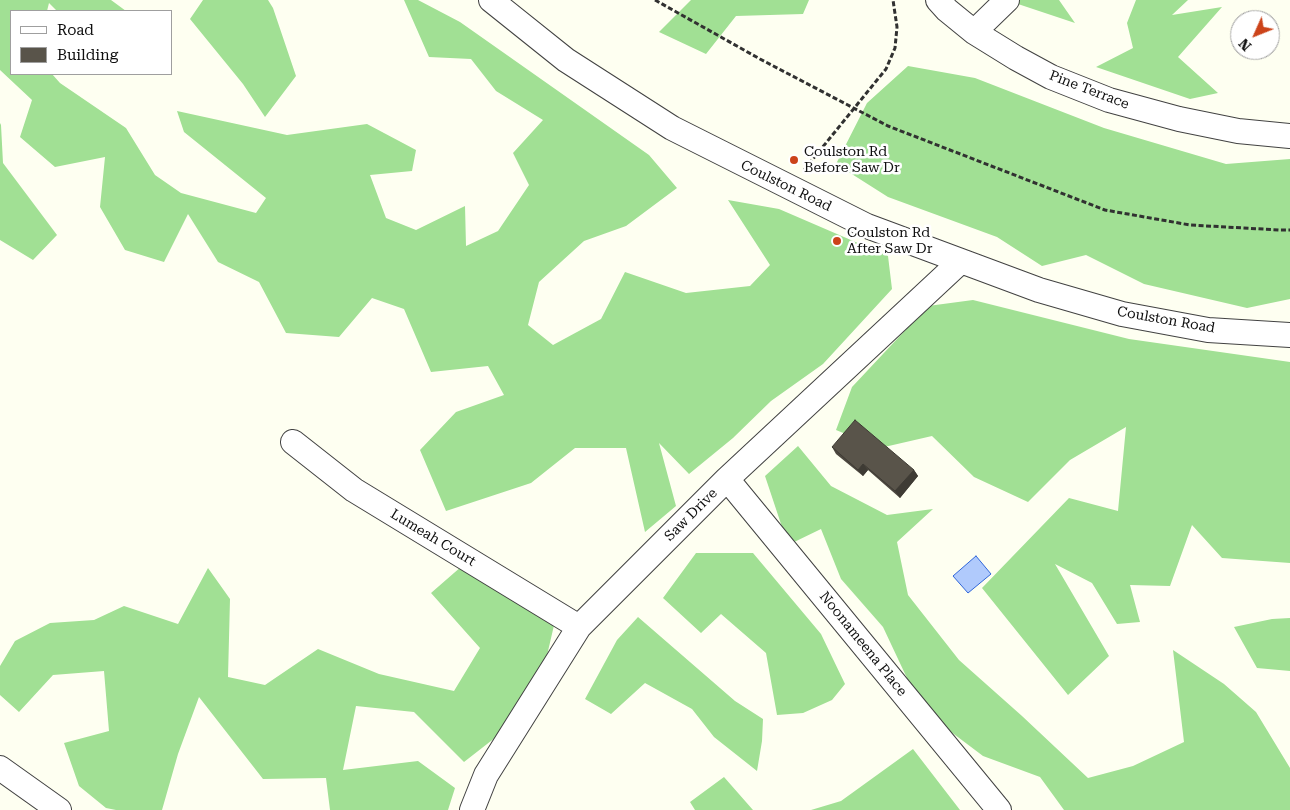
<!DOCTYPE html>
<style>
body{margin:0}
#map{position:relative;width:1290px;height:810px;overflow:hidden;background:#fefff1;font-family:"Roboto Serif",serif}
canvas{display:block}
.legend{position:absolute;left:10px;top:10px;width:162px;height:65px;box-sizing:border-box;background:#fff;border:1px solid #9f9f9f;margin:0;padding:6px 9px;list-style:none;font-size:15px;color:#0f0f0f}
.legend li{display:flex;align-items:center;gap:10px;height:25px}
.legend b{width:25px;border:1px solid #9f9f9f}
.north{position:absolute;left:1230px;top:10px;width:50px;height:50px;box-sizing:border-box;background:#fff;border:1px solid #9f9f9f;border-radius:50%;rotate:226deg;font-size:14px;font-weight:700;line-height:20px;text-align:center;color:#0f0f0f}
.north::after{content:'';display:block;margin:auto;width:18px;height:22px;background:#cc4319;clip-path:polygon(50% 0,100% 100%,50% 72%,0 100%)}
</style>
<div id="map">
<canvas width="1290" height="810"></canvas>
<ul class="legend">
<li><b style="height:6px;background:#fff"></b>Road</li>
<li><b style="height:14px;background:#59544a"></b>Building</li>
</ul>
<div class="north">N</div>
</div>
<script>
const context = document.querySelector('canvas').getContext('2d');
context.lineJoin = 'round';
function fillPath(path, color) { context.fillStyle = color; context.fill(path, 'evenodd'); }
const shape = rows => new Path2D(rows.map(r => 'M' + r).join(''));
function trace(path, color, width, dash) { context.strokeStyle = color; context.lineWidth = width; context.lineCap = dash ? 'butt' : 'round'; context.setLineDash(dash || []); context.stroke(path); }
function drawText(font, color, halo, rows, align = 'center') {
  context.font = font + ' "Roboto Serif",serif'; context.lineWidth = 5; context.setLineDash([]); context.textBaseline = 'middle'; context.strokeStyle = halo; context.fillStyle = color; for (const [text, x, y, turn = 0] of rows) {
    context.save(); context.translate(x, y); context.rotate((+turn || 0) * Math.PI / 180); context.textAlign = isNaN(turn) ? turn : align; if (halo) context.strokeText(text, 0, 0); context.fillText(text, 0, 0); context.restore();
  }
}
fillPath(shape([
 [0,0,111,0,126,11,57,11,49,3,47,11,11,11,11,74,52,74,60,83,126,128,155,175,181,193,256,213,266,198,184,132,177,111,287,135,367,124,416,150,412,171,370,175,386,218,416,230,465,206,466,246,498,231,529,185,513,153,543,120,496,91,471,59,429,57,404,0,418,0,460,22,649,155,677,188,626,226,584,241,539,282,528,325,553,345,601,319,625,272,686,293,750,286,770,265,728,200,779,209,888,256,892,289,823,364,771,401,733,438,689,474,659,443,676,506,645,532,626,448,575,448,531,483,446,511,420,450,456,412,504,395,488,366,431,372,404,309,372,298,339,337,286,333,259,282,218,262,188,214,164,262,125,250,100,207,105,157,55,167,20,137,32,100,0,70],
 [203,0,268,0,273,8,296,76,265,117,243,84,190,19],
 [691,0,809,0,803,14,736,16,706,54,659,32],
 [1006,0,1059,0,1075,23],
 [1136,0,1188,0,1172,15,1222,7,1178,57,1218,93,1190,99,1096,67,1133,48,1127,23],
 [908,66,975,78,1104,128,1226,164,1290,159,1290,299,1247,308,1144,284,1086,255,1042,266,997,237,888,197,836,164,867,103],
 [0,123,1,125,3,163,57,235,33,260,0,240],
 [973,300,1129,339,1290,362,1290,563,1222,558,1192,525,1170,586,1130,585,1140,622,1117,624,1092,583,1055,564,1109,656,1068,695,982,588,1069,498,1118,511,1126,427,1070,460,1028,502,974,477,932,436,880,448,836,430,852,387,928,306],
 [798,446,831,486,887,515,933,509,897,542,908,595,959,660,1022,716,1088,778,1133,766,1184,742,1173,650,1224,684,1256,712,1290,768,1290,810,1064,810,1040,777,983,756,922,710,883,627,841,579,821,529,788,545,765,476],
 [696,553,753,553,821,634,845,684,832,700,803,713,777,715,766,653,721,614,701,633,663,598],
 [462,566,555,621,545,664,505,730,464,762,414,712,356,706,343,770,418,761,455,788,448,810,330,810,326,778,263,779,199,697,178,754,162,810,116,810,106,808,79,786,64,743,109,731,104,671,53,675,19,712,0,695,0,666,15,641,50,623,94,620,124,606,178,624,208,568,230,599,228,677,265,685,318,649,379,674,454,691,480,648,431,593],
 [638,617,735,701,763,719,762,741,757,771,714,737,692,709,645,683,611,714,585,699,617,640],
 [1290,618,1290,671,1257,668,1234,627,1272,619],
 [913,749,960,810,811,810,841,801],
 [724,777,753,810,695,810,690,802]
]), '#a1e094');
const water = shape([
 [976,556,991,574,968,593,953,576,976,556]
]);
fillPath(water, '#b0cafc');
trace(water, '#3066d9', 1);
const minor = shape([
 [491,0,566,60,672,128,867,226,1039,290,1122,314,1208,330,1290,335],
 [938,0,947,10,974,32,1016,58,1051,77,1109,100,1179,119,1238,131,1290,136],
 [974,32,1007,0],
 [293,442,354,490,579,627],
 [727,479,999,810],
 [0,768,59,810],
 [472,810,486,775,579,627,727,479,961,261]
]);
trace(minor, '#424242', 26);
trace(shape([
 [655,0,760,59,888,126,1105,210,1190,225,1280,230,1290,230],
 [804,170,886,69,895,48,897,27,893,0]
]), '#313131', 3, [5, 2.5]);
trace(minor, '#fff', 24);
fillPath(shape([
 [832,447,914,470,918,476,900,498,868,470,863,476,836,454]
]), '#4d4840');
fillPath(shape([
 [863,464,868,470,863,476,858,470],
 [914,470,918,476,900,498,895,491]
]), '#3e3b34');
const building = shape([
 [855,420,914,470,895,491,863,464,858,470,832,447,855,420]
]);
fillPath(building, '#59544a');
trace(building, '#3e3b34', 1);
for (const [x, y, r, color] of [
 [794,160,5,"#cc4319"],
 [837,241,5,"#cc4319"]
]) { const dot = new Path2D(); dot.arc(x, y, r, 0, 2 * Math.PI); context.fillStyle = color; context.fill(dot); trace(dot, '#fff', 2); }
drawText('14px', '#0f0f0f', '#fff', [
 ["Pine Terrace",1089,90,21],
 ["Coulston Road",786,186,26],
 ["Coulston Road",1166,320,10],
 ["Saw Drive",691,515,-45],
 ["Lumeah Court",433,538,31],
 ["Noonameena Place",863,644,51]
]);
drawText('14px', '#0f0f0f', '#fff', [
 ["Coulston Rd",804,152],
 ["Before Saw Dr",804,168],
 ["Coulston Rd",847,233],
 ["After Saw Dr",847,249]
], 'left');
</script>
